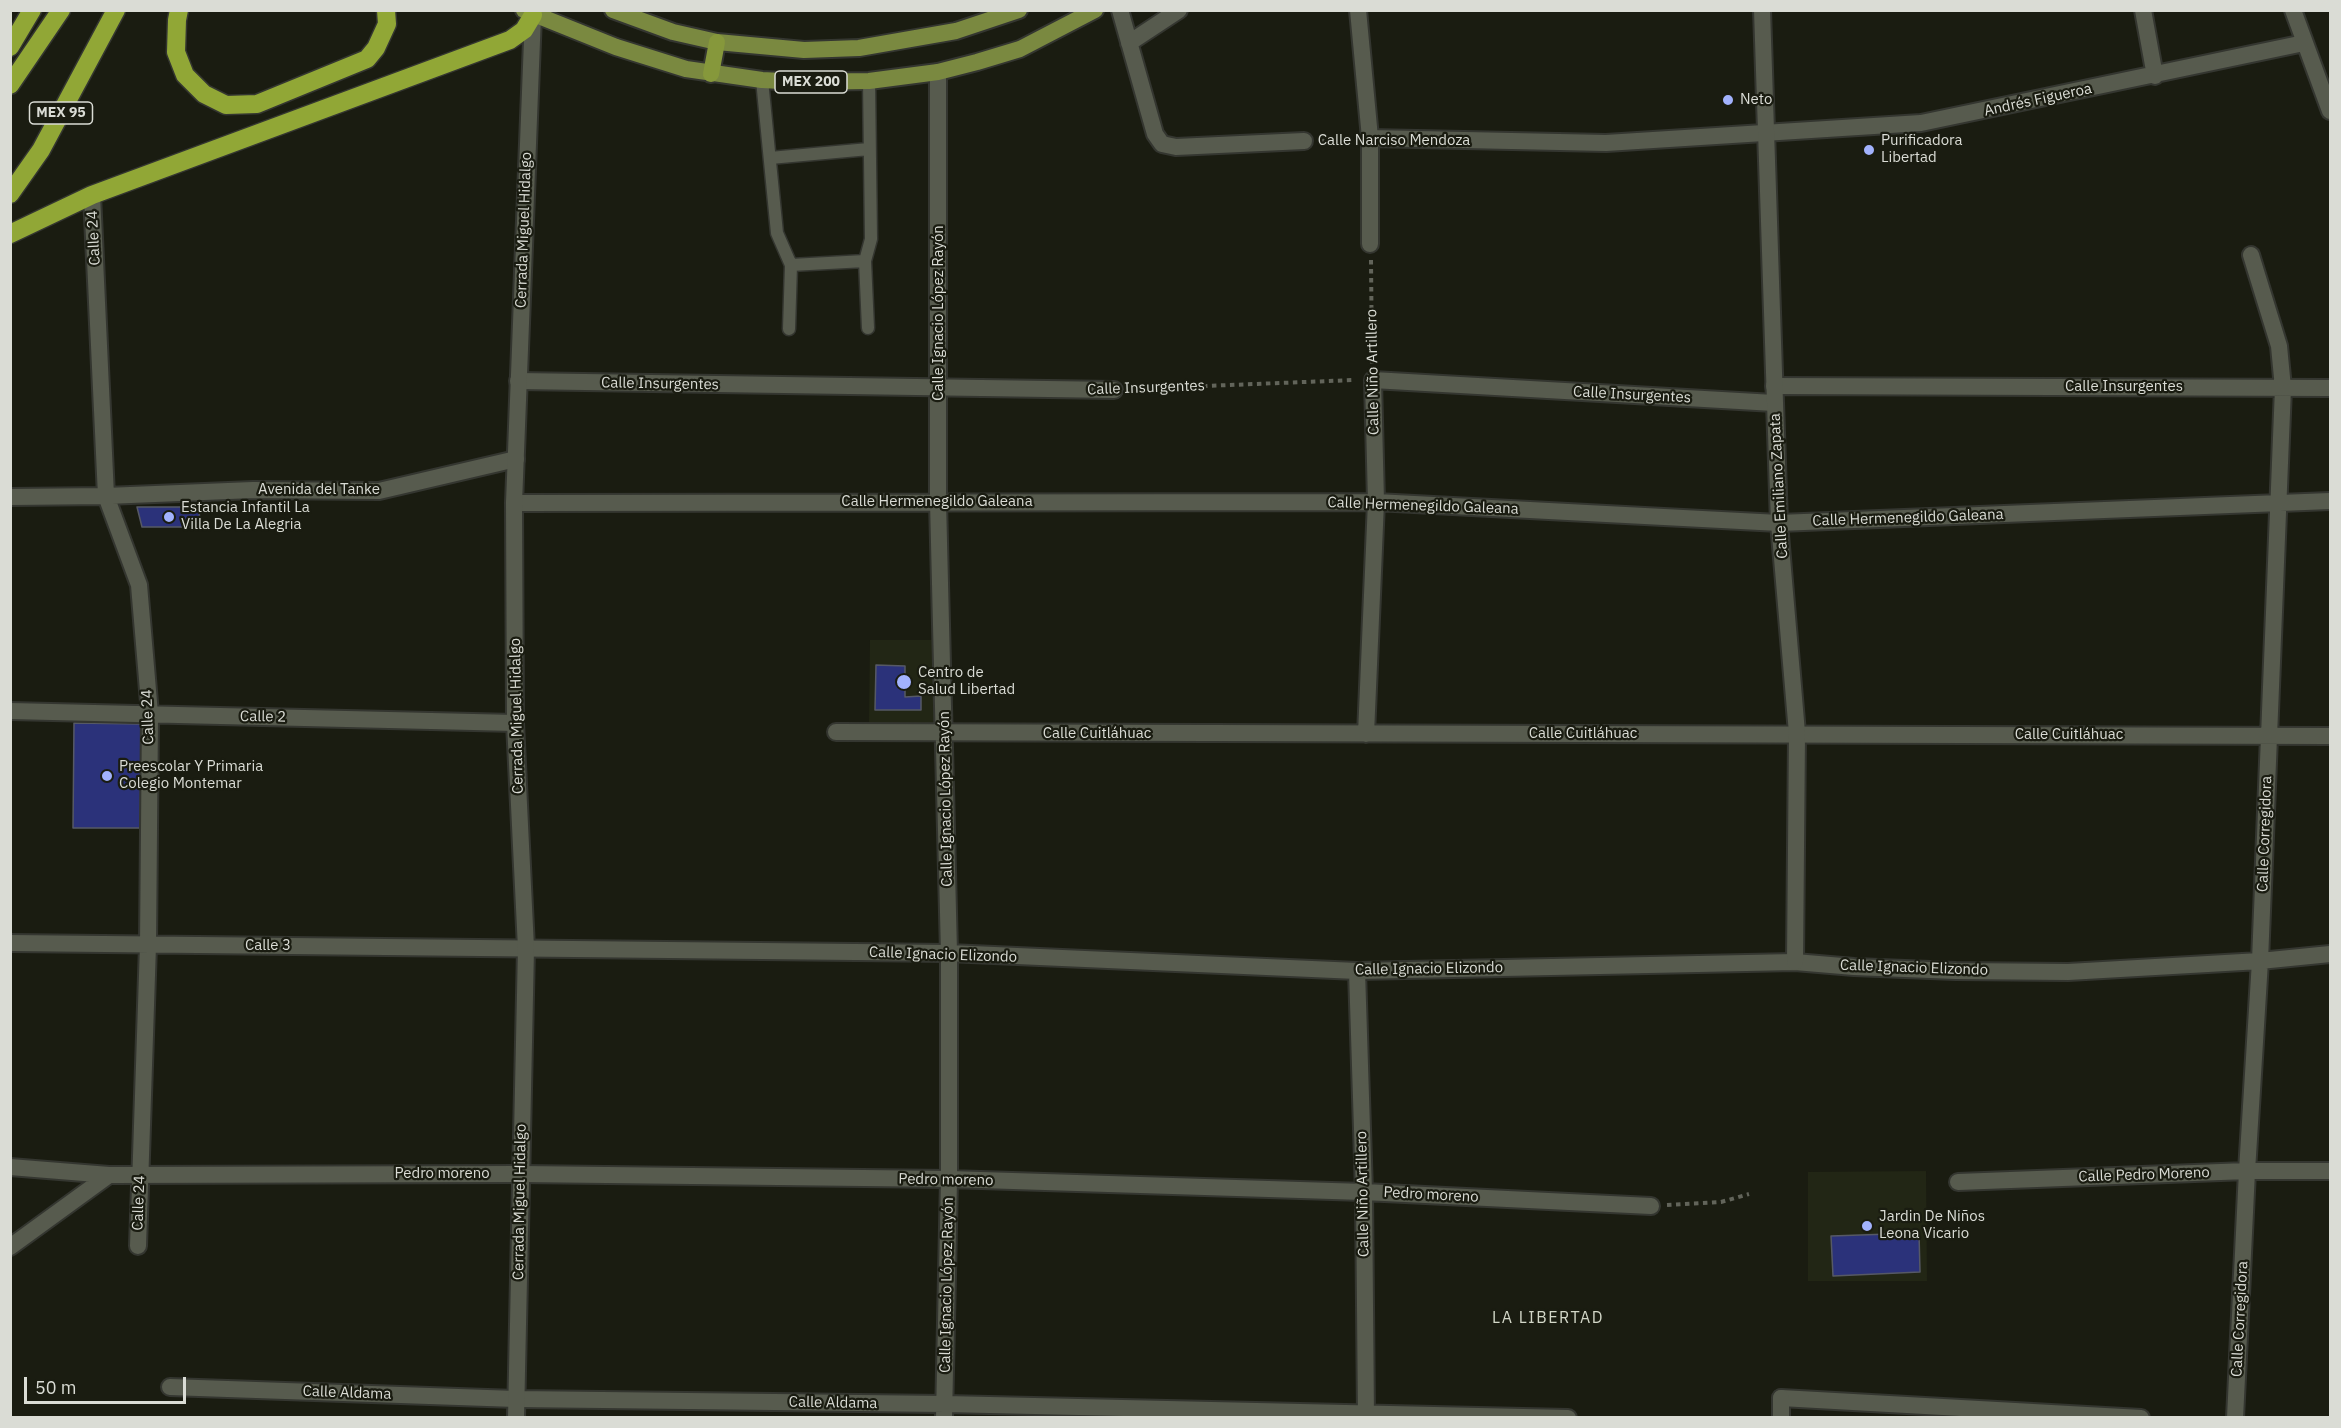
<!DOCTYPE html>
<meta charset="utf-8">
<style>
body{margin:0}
#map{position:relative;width:2341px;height:1428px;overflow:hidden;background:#1a1c11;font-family:"IBM Plex Sans",sans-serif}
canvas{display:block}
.frame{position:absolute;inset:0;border:12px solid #dadcd5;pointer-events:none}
.scale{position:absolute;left:24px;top:1377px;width:162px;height:27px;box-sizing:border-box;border:3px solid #dadcd5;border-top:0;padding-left:8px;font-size:18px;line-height:21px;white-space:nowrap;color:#dadcd5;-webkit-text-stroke:4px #1a1c11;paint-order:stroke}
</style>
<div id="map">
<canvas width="2341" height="1428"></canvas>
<div class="frame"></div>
<div class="scale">50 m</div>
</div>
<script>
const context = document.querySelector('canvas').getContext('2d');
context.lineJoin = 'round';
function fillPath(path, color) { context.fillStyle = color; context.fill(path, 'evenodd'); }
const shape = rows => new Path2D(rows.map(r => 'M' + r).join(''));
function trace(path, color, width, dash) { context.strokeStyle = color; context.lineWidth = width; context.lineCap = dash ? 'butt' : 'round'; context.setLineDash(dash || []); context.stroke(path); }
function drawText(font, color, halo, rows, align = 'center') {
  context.font = font + ' "IBM Plex Sans",sans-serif'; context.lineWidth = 4.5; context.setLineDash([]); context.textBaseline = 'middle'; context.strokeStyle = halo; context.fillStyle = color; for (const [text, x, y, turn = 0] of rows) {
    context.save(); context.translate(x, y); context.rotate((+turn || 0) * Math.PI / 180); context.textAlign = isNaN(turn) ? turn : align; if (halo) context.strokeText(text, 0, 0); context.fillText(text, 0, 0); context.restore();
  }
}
fillPath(shape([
 [870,640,939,640,938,724,869,724],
 [1926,1171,1927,1281,1808,1281,1808,1172]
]), '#222615');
const building = shape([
 [137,507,199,507,200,527,142,527,137,507],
 [876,665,905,666,905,697,921,696,921,710,875,710,876,665],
 [74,723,142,724,140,828,73,828,74,723],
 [1919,1233,1920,1272,1833,1276,1831,1236,1919,1233]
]);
fillPath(building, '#2b327a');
trace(building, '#565965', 1.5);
const service = shape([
 [762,80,777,233,791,265,865,261,871,239,869,81],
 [770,158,869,149],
 [865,261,868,328],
 [789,329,791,265]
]);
const minor = shape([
 [1120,10,1155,134,1162,144,1176,147,1304,141],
 [1358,10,1370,138,1370,244],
 [2143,10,2155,76],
 [2293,10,2330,111],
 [1129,43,1179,10],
 [938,72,938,501,949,953,949,1179,944,1418],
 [1370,138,1606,143,1921,123,2304,43],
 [92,195,106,496,139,585,150,714,148,945,138,1246],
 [518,381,1114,390],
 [1774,386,2330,388],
 [10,497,106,496,253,490,379,491,516,459],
 [514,503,1376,502,1779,523,2330,501],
 [10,711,515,723],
 [836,732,2330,736],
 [1366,734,1376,502,1373,380,1774,403],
 [10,943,949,953,1357,971,1795,962,1854,967,1956,971,2068,972,2260,961,2330,954],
 [1357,971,1364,1192,1366,1418],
 [10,1167,109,1175,521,1174,949,1179,1364,1192,1651,1206],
 [1958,1182,2247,1171,2330,1171],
 [10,1247,109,1175],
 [170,1387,516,1399,945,1404,1568,1418],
 [1781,1398,2141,1418],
 [2235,1418,2247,1171,2260,961,2283,388,2279,346,2251,255]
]);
const tertiary = shape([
 [1762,10,1779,523,1797,733,1795,962],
 [1781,1398,1781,1418],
 [516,1418,526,948,515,723,514,503,533,15]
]);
const primary = shape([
 [524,10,616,47,686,69,762,80,800,82,869,81,938,72,977,62,1020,49,1095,10],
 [613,10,673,32,717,42,804,50,859,48,956,31,1019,10]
]);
const trunk = shape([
 [711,74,717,42]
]);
const motorway = shape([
 [179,10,177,20,176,52,185,75,204,94,226,105,257,104,367,59,376,48,387,24,386,10],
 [10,47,32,10],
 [10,85,61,10],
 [10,194,41,150,116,10],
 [10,234,92,195,510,40,524,30,533,15]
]);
trace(service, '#343630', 15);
trace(minor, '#343630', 20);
trace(tertiary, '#343630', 20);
trace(primary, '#343630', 20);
trace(trunk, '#343630', 20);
trace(motorway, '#343630', 21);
trace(shape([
 [1320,141,1351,139],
 [1371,260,1372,364],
 [1131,389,1354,380],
 [1667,1205,1721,1202,1749,1194]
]), '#62645a', 4, [4.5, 4.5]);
trace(service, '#575b4e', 12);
trace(minor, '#575b4e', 16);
trace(tertiary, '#575b4e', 16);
trace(primary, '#7a8940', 16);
trace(trunk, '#86983b', 16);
trace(motorway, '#91a736', 18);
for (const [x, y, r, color] of [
 [1728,100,6,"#a2b2fd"],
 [1869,150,6,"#a2b2fd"],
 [169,517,6,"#a2b2fd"],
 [904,682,8,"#a2b2fd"],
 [107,776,6,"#a2b2fd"],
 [1867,1226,6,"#a2b2fd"]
]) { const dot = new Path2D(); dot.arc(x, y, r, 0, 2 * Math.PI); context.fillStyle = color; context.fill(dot); trace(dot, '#1a1c11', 2); }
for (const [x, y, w] of [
 [811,82,72],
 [61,113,63]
]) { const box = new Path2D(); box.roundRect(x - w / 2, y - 11, w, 22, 4.5); context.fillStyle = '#1a1c11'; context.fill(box); trace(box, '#dadcd5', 1.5); }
drawText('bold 14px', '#dadcd5', null, [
 ["MEX 200",811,82],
 ["MEX 95",61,113]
]);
drawText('15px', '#dadcd5', '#1a1c11', [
 ["Neto",1740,100],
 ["Purificadora",1881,141],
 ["Libertad",1881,158],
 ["Estancia Infantil La",181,508],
 ["Villa De La Alegria",181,525],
 ["Centro de",918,673],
 ["Salud Libertad",918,690],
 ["Preescolar Y Primaria",119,767],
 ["Colegio Montemar",119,784],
 ["Jardin De Niños",1879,1217],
 ["Leona Vicario",1879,1234]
], 'left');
drawText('15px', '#dadcd5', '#1a1c11', [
 ["Andrés Figueroa",2038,100,-12],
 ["Calle Narciso Mendoza",1394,141],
 ["Cerrada Miguel Hidalgo",524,230,-88],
 ["Calle 24",94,238,-93],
 ["Calle Ignacio López Rayón",939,313,-90],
 ["Calle Niño Artillero",1373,372,-91],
 ["Calle Insurgentes",660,384,1],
 ["Calle Insurgentes",2124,387],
 ["Calle Insurgentes",1146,388,-2],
 ["Calle Insurgentes",1632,395,3],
 ["Calle Emiliano Zapata",1779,486,-93],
 ["Avenida del Tanke",319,490],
 ["Calle Hermenegildo Galeana",937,502],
 ["Calle Hermenegildo Galeana",1423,506,2],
 ["Calle Hermenegildo Galeana",1908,518,-2],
 ["Cerrada Miguel Hidalgo",517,716,-91],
 ["Calle 24",148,717,-92],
 ["Calle 2",263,717,1],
 ["Calle Cuitláhuac",1097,734],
 ["Calle Cuitláhuac",1583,734],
 ["Calle Cuitláhuac",2069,735],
 ["Calle Ignacio López Rayón",946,799,-91],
 ["Calle Corregidora",2265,834,-88],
 ["Calle 3",268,946],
 ["Calle Ignacio Elizondo",943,955,2],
 ["Calle Ignacio Elizondo",1914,968,2],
 ["Calle Ignacio Elizondo",1429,969,-1],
 ["Pedro moreno",442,1174],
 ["Calle Pedro Moreno",2144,1175,-2],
 ["Pedro moreno",946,1180,1],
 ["Calle Niño Artillero",1363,1194,-91],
 ["Pedro moreno",1431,1195,3],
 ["Cerrada Miguel Hidalgo",520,1202,-89],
 ["Calle 24",139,1203,-88],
 ["Calle Ignacio López Rayón",947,1285,-89],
 ["Calle Corregidora",2240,1319,-87],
 ["Calle Aldama",347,1393,2],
 ["Calle Aldama",833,1403,1]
]);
context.letterSpacing = '1.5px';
drawText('16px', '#d3d7c8', '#1a1c11', [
 ["LA LIBERTAD",1548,1318]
]);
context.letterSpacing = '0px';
</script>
